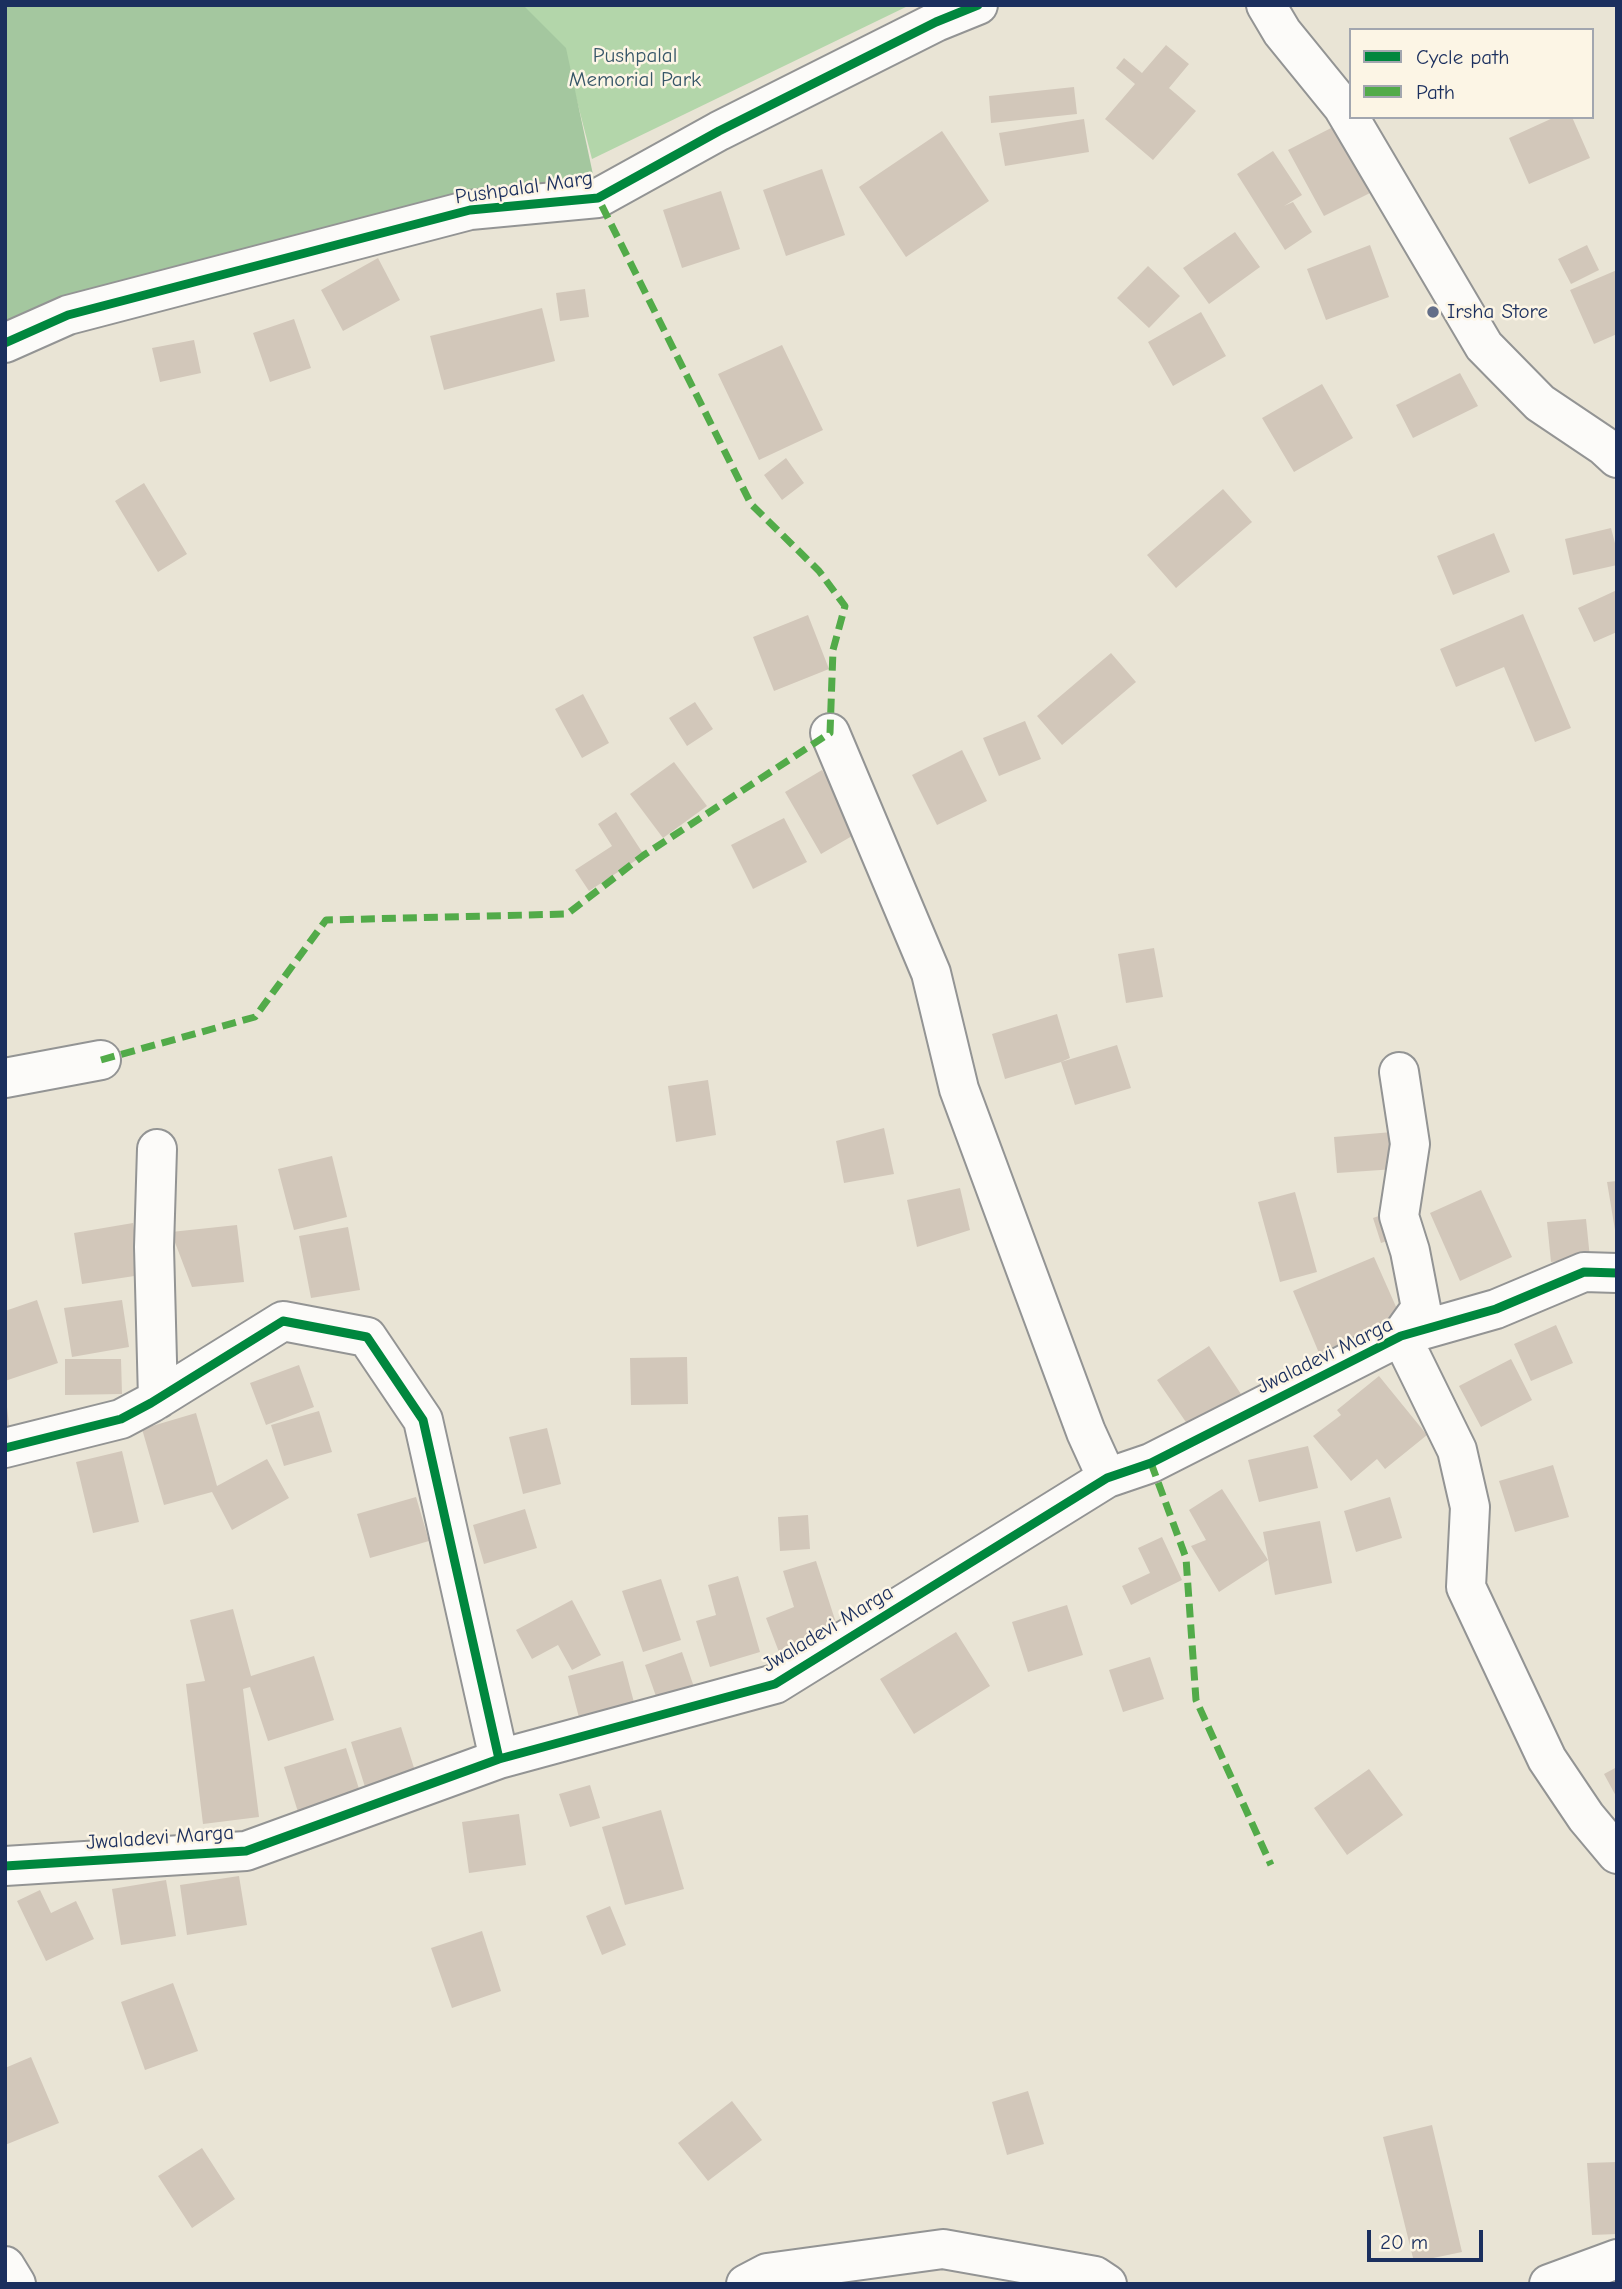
<!DOCTYPE html>
<style>
body{margin:0}
#map{position:relative;width:1622px;height:2289px;overflow:hidden;background:#e9e4d5;font-family:"Comic Neue",sans-serif}
canvas{display:block}
.frame{position:absolute;inset:0;border:7px solid #1b2f5e;pointer-events:none}
.legend{position:absolute;left:1349px;top:28px;width:245px;height:91px;box-sizing:border-box;background:#fcf5e5;border:2px solid #a2a6af;margin:0;padding:9px 12px;list-style:none;font-size:21px;color:#1b2f5e}
.legend li{display:flex;align-items:center;gap:14px;height:35px}
.legend b{width:35px;border:2px solid #a2a6af}
.scale{position:absolute;left:1367px;top:2230px;width:116px;height:32px;box-sizing:border-box;border:4px solid #1b2f5e;border-top:0;padding-left:9px;font-size:21px;line-height:24px;white-space:nowrap;color:#1b2f5e;-webkit-text-stroke:5px #fcf5e5;paint-order:stroke}
</style>
<div id="map">
<canvas width="1622" height="2289"></canvas>
<div class="frame"></div>
<ul class="legend">
<li><b style="height:9px;background:#00873e"></b>Cycle path</li>
<li><b style="height:9px;background:#52ab49"></b>Path</li>
</ul>
<div class="scale">20 m</div>
</div>
<script>
const context = document.querySelector('canvas').getContext('2d');
context.lineJoin = 'round';
function fillPath(path, color) { context.fillStyle = color; context.fill(path, 'evenodd'); }
const shape = rows => new Path2D(rows.map(r => 'M' + r).join(''));
function trace(path, color, width, dash) { context.strokeStyle = color; context.lineWidth = width; context.lineCap = dash ? 'butt' : 'round'; context.setLineDash(dash || []); context.stroke(path); }
function drawText(font, color, halo, rows, align = 'center') {
  context.font = font + ' "Comic Neue",sans-serif'; context.lineWidth = 5; context.setLineDash([]); context.textBaseline = 'middle'; context.strokeStyle = halo; context.fillStyle = color; for (const [text, x, y, turn = 0] of rows) {
    context.save(); context.translate(x, y); context.rotate((+turn || 0) * Math.PI / 180); context.textAlign = isNaN(turn) ? turn : align; if (halo) context.strokeText(text, 0, 0); context.fillText(text, 0, 0); context.restore();
  }
}
fillPath(shape([
 [521,5,910,5,592,159,565,55]
]), '#b3d6aa');
fillPath(shape([
 [5,5,523,5,566,48,598,198,5,340]
]), '#a4c79f');
fillPath(shape([
 [1166,45,1189,64,1169,88,1196,111,1153,160,1105,119,1135,84,1116,68,1124,58,1142,73],
 [1074,87,1077,114,991,123,989,96],
 [1555,117,1572,117,1590,158,1529,184,1509,138],
 [1084,119,1089,152,1005,166,999,133],
 [1335,126,1370,193,1324,216,1288,150],
 [942,131,989,201,906,257,859,187],
 [1273,151,1302,195,1284,206,1293,202,1312,232,1285,250,1237,174],
 [822,169,845,235,786,256,763,190],
 [721,191,740,249,682,268,663,210],
 [1235,232,1260,267,1209,304,1183,268],
 [1370,245,1389,297,1326,320,1307,269],
 [1587,245,1599,270,1571,284,1558,259],
 [378,258,400,300,343,331,321,290],
 [1148,266,1180,296,1149,328,1117,298],
 [1617,270,1617,334,1594,344,1570,290],
 [585,289,589,317,560,321,556,293],
 [542,308,555,361,444,390,430,336],
 [1201,312,1226,356,1173,386,1148,342],
 [294,319,311,368,270,382,253,333],
 [194,340,201,373,160,382,152,348],
 [782,345,823,430,759,460,718,374],
 [1460,373,1478,406,1413,438,1396,405],
 [1322,384,1353,438,1294,472,1262,418],
 [786,458,804,483,782,500,764,475],
 [144,483,187,554,158,572,115,501],
 [1223,489,1252,522,1176,588,1147,555],
 [1611,528,1617,551,1617,565,1573,575,1565,539],
 [1494,533,1510,572,1453,595,1437,556],
 [1617,590,1617,632,1594,642,1578,608],
 [1523,614,1571,728,1535,742,1504,667,1456,687,1440,649],
 [808,615,829,669,774,691,753,637],
 [1111,653,1136,682,1062,745,1037,716],
 [583,694,609,743,582,758,555,709],
 [695,702,713,729,687,746,669,718],
 [1025,721,1041,759,999,776,983,738],
 [962,750,987,801,937,825,912,775],
 [674,762,707,806,663,838,630,794],
 [822,770,859,832,821,854,785,792],
 [616,812,644,855,589,891,575,870,612,846,598,824],
 [784,818,807,862,753,889,731,845],
 [1154,948,1163,997,1126,1003,1118,954],
 [1057,1014,1070,1058,1061,1062,1005,1079,992,1034],
 [1117,1045,1131,1088,1075,1105,1061,1062],
 [708,1080,716,1135,676,1142,668,1086],
 [884,1128,894,1174,844,1183,836,1141],
 [1392,1132,1395,1169,1337,1173,1334,1137],
 [332,1156,347,1217,294,1230,278,1169],
 [1617,1181,1617,1230,1615,1230,1607,1182],
 [960,1188,970,1230,917,1247,907,1200],
 [1481,1190,1512,1257,1460,1281,1430,1213],
 [1295,1192,1317,1272,1280,1282,1258,1202],
 [1390,1212,1399,1237,1381,1243,1373,1218],
 [1586,1219,1590,1258,1551,1262,1547,1222],
 [133,1223,141,1275,82,1284,74,1233],
 [237,1225,244,1282,192,1287,171,1232],
 [348,1227,360,1290,311,1298,299,1236],
 [1374,1257,1401,1318,1319,1353,1293,1291],
 [37,1300,58,1363,5,1381,5,1311],
 [122,1300,129,1347,72,1357,64,1308],
 [1556,1325,1573,1363,1531,1381,1514,1344],
 [1209,1346,1241,1394,1190,1428,1157,1380],
 [687,1357,688,1404,631,1405,630,1358],
 [65,1359,121,1359,122,1394,65,1395],
 [1511,1359,1532,1400,1481,1427,1459,1386],
 [299,1365,314,1407,266,1425,250,1383],
 [1379,1376,1427,1435,1385,1469,1377,1459,1351,1481,1313,1436,1341,1415,1337,1410],
 [5,1407,7,1407,10,1433,5,1434],
 [319,1411,332,1452,284,1466,271,1425],
 [196,1413,217,1486,267,1459,289,1498,232,1530,212,1492,164,1505,142,1429],
 [547,1428,561,1484,523,1494,509,1437],
 [1308,1446,1318,1488,1259,1502,1248,1460],
 [122,1451,139,1522,93,1533,76,1462],
 [1553,1465,1569,1517,1515,1532,1499,1481],
 [1222,1489,1268,1560,1219,1592,1191,1546,1206,1540,1189,1510],
 [416,1497,429,1541,370,1558,357,1514],
 [1390,1497,1402,1538,1356,1552,1344,1511],
 [525,1509,537,1548,484,1564,473,1525],
 [808,1515,810,1549,780,1551,778,1517],
 [1320,1521,1332,1583,1275,1595,1263,1532],
 [1162,1537,1182,1580,1131,1605,1122,1586,1150,1573,1138,1548],
 [816,1561,837,1626,815,1633,820,1646,782,1660,766,1618,794,1607,783,1571],
 [738,1576,760,1652,710,1667,696,1621,716,1615,708,1585],
 [661,1579,681,1640,643,1652,622,1591],
 [572,1600,601,1655,572,1670,558,1645,532,1659,516,1630],
 [1067,1605,1083,1655,1028,1672,1012,1622],
 [233,1609,251,1676,314,1656,334,1720,268,1741,250,1687,243,1689,259,1817,203,1824,186,1684,205,1681,190,1620],
 [956,1632,990,1686,914,1734,880,1679],
 [682,1652,695,1690,658,1702,645,1665],
 [1150,1657,1164,1699,1123,1712,1109,1670],
 [623,1661,636,1710,581,1725,568,1676],
 [401,1727,415,1771,365,1787,351,1742],
 [346,1748,360,1792,298,1812,284,1767],
 [1617,1767,1617,1798,1604,1774],
 [1369,1769,1403,1815,1347,1855,1314,1808],
 [590,1785,600,1818,570,1827,559,1794],
 [661,1810,684,1889,625,1905,602,1827],
 [519,1814,526,1865,469,1873,462,1822],
 [239,1876,247,1925,187,1935,180,1885],
 [166,1880,176,1936,121,1945,112,1889],
 [40,1890,51,1913,76,1901,94,1939,46,1961,17,1901],
 [610,1906,626,1945,602,1955,586,1916],
 [482,1931,501,1991,452,2008,431,1948],
 [173,1983,198,2051,145,2070,121,2002],
 [31,2057,59,2123,5,2145,5,2068],
 [1028,2091,1044,2144,1007,2155,992,2102],
 [732,2101,762,2140,708,2181,678,2143],
 [1432,2125,1462,2252,1414,2262,1383,2137],
 [202,2148,235,2199,192,2228,158,2176],
 [1617,2162,1617,2234,1592,2235,1587,2163]
]), '#d2c7ba');
const street = shape([
 [1266,5,1282,32,1343,107,1484,346,1540,403,1604,446,1617,458],
 [830,733,931,973,959,1089,1086,1432,1107,1478],
 [1399,1072,1410,1144,1399,1216,1410,1251,1421,1308,1401,1336,1457,1450,1470,1507,1466,1587,1547,1759,1586,1817,1617,1854],
 [5,1078,101,1060],
 [157,1149,154,1247,158,1399],
 [5,1448,121,1419,151,1403,283,1321,367,1337,423,1420,499,1759],
 [5,1866,246,1851,499,1759,775,1684,1107,1478,1151,1463,1401,1336,1496,1309,1584,1272,1617,1273],
 [5,2266,16,2284],
 [746,2284,767,2273,943,2249,1095,2276,1107,2284],
 [1549,2284,1617,2259]
]);
const secondary = shape([
 [5,343,68,315,470,210,598,198,719,131,936,22,978,5]
]);
trace(street, '#939494', 42);
trace(secondary, '#939494', 42);
trace(street, '#fcfbf9', 38);
trace(secondary, '#fcfbf9', 38);
trace(shape([
 [101,1060,255,1017,326,920,567,914,644,855,830,733,833,650,845,606,819,571,751,504,598,198],
 [1151,1463,1186,1558,1196,1700,1271,1865]
]), '#52ab49', 7, [14, 7]);
trace(shape([
 [5,343,68,315,470,210,598,198,719,131,936,22,978,5],
 [5,1448,121,1419,151,1403,283,1321,367,1337,423,1420,499,1759],
 [5,1866,246,1851,499,1759,775,1684,1107,1478,1151,1463,1401,1336,1496,1309,1584,1272,1617,1273]
]), '#00873e', 9);
for (const [x, y, r, color] of [
 [1433,312,7,"#636e88"]
]) { const dot = new Path2D(); dot.arc(x, y, r, 0, 2 * Math.PI); context.fillStyle = color; context.fill(dot); trace(dot, '#fcf5e5', 2.5); }
drawText('21px', '#365668', '#fcf5e5', [
 ["Pushpalal",635,56],
 ["Memorial Park",635,80]
]);
drawText('21px', '#1b2f5e', '#fcf5e5', [
 ["Pushpalal Marg",524,188,-8],
 ["Jwaladevi Marga",1325,1356,-26],
 ["Jwaladevi Marga",828,1629,-31],
 ["Jwaladevi Marga",160,1838,-4]
]);
drawText('21px', '#1b2f5e', '#fcf5e5', [
 ["Irsha Store",1447,312]
], 'left');
</script>
